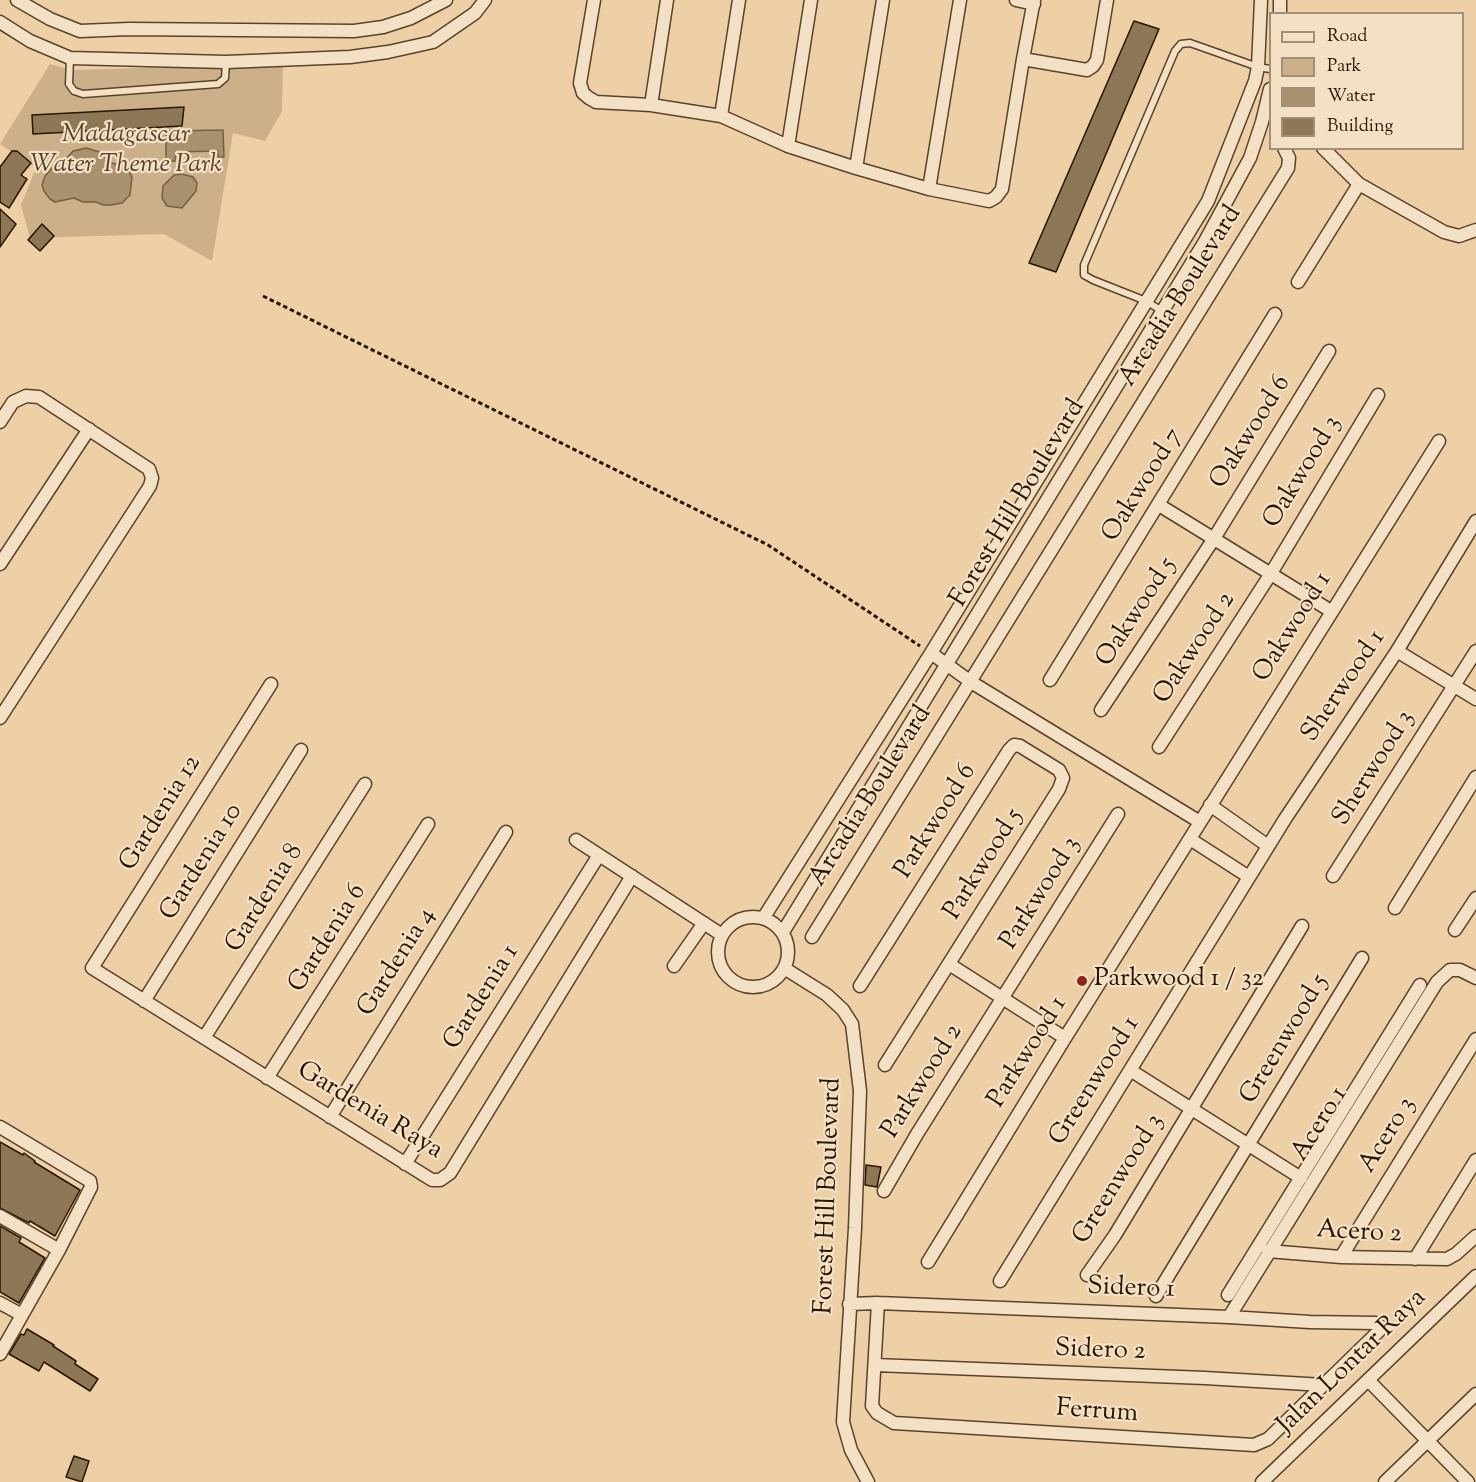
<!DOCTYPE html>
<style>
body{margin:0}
#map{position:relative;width:1476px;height:1482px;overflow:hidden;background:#edd0a6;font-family:"Sorts Mill Goudy",serif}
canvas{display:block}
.legend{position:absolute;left:1269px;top:12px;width:195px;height:138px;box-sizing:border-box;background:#f3e0c5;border:2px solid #a28f77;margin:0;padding:8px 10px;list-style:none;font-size:18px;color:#281602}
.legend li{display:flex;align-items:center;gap:12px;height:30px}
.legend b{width:30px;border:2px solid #a28f77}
</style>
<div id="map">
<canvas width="1476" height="1482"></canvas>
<ul class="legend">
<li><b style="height:8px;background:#f3e0c5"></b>Road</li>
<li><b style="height:16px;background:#ccb08a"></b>Park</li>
<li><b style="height:16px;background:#aa916e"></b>Water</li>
<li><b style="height:16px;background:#8e7757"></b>Building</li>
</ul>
</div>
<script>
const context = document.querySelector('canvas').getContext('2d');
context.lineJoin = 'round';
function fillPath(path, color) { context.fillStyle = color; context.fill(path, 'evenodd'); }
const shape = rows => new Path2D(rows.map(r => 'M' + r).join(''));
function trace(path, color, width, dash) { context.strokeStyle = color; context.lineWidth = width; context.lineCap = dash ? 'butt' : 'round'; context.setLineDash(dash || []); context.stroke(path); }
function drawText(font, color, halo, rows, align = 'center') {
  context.font = font + ' "Sorts Mill Goudy",serif'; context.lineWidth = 4.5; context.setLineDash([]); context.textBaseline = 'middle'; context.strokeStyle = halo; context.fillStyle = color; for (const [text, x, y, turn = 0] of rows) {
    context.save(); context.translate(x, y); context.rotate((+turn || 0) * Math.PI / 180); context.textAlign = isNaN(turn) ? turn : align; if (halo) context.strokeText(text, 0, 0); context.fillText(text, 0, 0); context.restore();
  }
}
fillPath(shape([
 [50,64,71,70,283,64,282,111,265,141,233,133,212,261,164,234,30,238,21,205,36,168,0,144]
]), '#ccb08a');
const water = shape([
 [223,130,224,157,218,157,218,151,176,152,175,161,166,162,166,131,223,130],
 [86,148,100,152,112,163,122,166,129,171,132,177,130,195,122,203,111,205,103,205,96,202,83,202,74,198,55,202,50,199,44,191,42,185,45,176,53,167,60,166,73,151,86,148],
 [182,174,193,177,197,183,196,191,182,208,167,206,162,198,163,186,174,175,182,174]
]);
fillPath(water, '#aa916e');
trace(water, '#766043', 1.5);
const building = shape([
 [1134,21,1159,29,1056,272,1029,263,1134,21],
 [184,107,182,126,33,134,32,115,184,107],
 [12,151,17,151,31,163,21,175,27,179,9,208,0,202,0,167,12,151],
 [0,209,16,224,0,247,0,209],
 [42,224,54,236,40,251,28,240,42,224],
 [0,1142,23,1155,24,1153,35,1161,34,1162,80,1190,55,1236,30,1221,29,1223,0,1208,0,1142],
 [866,1165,881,1167,877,1187,865,1185,866,1165],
 [0,1226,21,1238,19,1242,45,1258,19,1303,0,1292,0,1226],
 [27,1329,54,1345,53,1346,76,1361,75,1364,98,1379,90,1391,44,1362,39,1371,9,1354,21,1334,24,1335,27,1329],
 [74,1456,89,1461,82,1482,66,1477,74,1456]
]);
fillPath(building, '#8e7757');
trace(building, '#281602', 1.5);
const service = shape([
 [70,58,69,84,74,91,83,94,218,84,225,78,226,62],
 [1162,311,1146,301,1093,280,1084,275,1084,265,1175,51,1181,44,1190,43,1258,67,1270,69]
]);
const minor = shape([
 [17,0,50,19,80,31,129,29,354,31,383,27,411,18,446,0],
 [594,0,580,83,583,93,589,98,596,102,651,105,721,116,788,146,856,168,929,189,989,201,996,197,1002,189,1023,59,1087,70,1093,66,1097,60,1107,0],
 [1016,0,1034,4],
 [1280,14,1280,0],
 [0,22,30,41,70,58,226,62,350,57,388,52,433,42,475,13,485,0],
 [1023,59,1034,0],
 [651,105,667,0],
 [721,116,739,0],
 [788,146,811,0],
 [1323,148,1359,184,1444,232,1459,236,1476,230],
 [856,168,883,0],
 [929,189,960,0],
 [1298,282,1359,184],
 [0,422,13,402,26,396,39,397,149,469,152,478,150,486,0,718],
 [1159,505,1331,611],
 [0,564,89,429],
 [1397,651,1476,699],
 [931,653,971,682,1200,822],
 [1050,680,1275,314],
 [271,684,92,968,432,1180,440,1180,450,1173,632,876],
 [1101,710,1213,540,1329,351],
 [1159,747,1270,575,1378,395],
 [1210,805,1268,846],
 [1190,839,1249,877],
 [576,840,722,935],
 [1333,876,1476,651],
 [1395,908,1476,777],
 '718 952a35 35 0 1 1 70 0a35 35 0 1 1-70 0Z',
 [764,917,931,653,1208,201,1255,81,1258,67,1261,0],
 [1455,930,1476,898],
 [783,932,1204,243,1250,158,1262,122,1270,89],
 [812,937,1288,168,1289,158,1284,148],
 [949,964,1065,1038],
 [674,966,704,923],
 [784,968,827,995,843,1010,852,1024,860,1091,855,1228,843,1422,851,1450,868,1482],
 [860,986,1009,750,1014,745,1020,746,1059,770,1063,778,1059,789,885,1065],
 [144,1001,301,750],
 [204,1038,365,784],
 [1130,1070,1301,1178],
 [267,1078,428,824],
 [330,1117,506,832],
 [0,1127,90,1181,91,1187,59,1250,0,1354],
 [405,1164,599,855],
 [884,1191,917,1134,1118,814],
 [0,1216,59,1250],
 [1268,1251,1341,1257,1447,1259,1456,1254,1476,1236],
 [1341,1257,1476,1039],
 [1415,1259,1476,1160],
 [928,1262,1065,1038,1439,441],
 [1087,1275,1115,1235,1302,926],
 [1000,1281,1285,819,1397,651,1476,521],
 [1228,1295,1420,985],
 [1156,1296,1362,958],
 [0,1303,22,1315],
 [849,1304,878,1303,1229,1317,1310,1322,1376,1323,1380,1326,1381,1329,1268,1439,1254,1445,894,1423,877,1413,872,1406,878,1303],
 [1229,1317,1437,982,1450,970,1460,970,1476,978],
 [875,1365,1205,1378,1324,1385],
 [1368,1380,1468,1482],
 [1262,1482,1476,1276],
 [1385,1482,1476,1394]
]);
trace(service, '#59442b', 9);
trace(minor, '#59442b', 15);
trace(shape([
 [263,296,768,545,920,646]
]), '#281602', 3, [4.5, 3]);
trace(service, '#f3e0c5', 6);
trace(minor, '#f3e0c5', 12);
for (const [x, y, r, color] of [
 [1082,981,6,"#8f2418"]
]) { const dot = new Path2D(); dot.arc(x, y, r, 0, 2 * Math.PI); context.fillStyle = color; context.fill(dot); trace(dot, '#f3e0c5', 2); }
drawText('italic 26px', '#59442b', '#f3e0c5', [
 ["Madagascar",126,137],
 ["Water Theme Park",126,167]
]);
drawText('26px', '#281602', '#f3e0c5', [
 ["Arcadia Boulevard",1182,297,-58],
 ["Oakwood 6",1252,433,-58],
 ["Oakwood 3",1304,473,-59],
 ["Oakwood 7",1144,486,-58],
 ["Forest Hill Boulevard",1019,504,-59],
 ["Oakwood 5",1138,613,-57],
 ["Oakwood 1",1294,628,-58],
 ["Oakwood 2",1196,649,-57],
 ["Sherwood 1",1345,687,-56],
 ["Sherwood 3",1375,769,-58],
 ["Arcadia Boulevard",872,797,-58],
 ["Gardenia 12",162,814,-58],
 ["Parkwood 6",937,822,-58],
 ["Gardenia 10",203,863,-58],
 ["Parkwood 5",985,865,-58],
 ["Parkwood 3",1042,894,-58],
 ["Gardenia 8",266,899,-58],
 ["Gardenia 6",329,939,-58],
 ["Gardenia 4",398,963,-58],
 ["Gardenia 1",483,998,-58],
 ["Greenwood 5",1286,1040,-59],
 ["Parkwood 1",1029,1053,-58],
 ["Parkwood 2",924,1082,-58],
 ["Greenwood 1",1096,1082,-58],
 ["Gardenia Raya",369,1112,31],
 ["Acero 1",1321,1125,-58],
 ["Acero 3",1389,1136,-58],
 ["Greenwood 3",1120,1180,-58],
 ["Forest Hill Boulevard",830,1196,-88],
 ["Acero 2",1359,1234,3],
 ["Sidero 1",1131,1290,2],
 ["Sidero 2",1100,1352,2],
 ["Jalan Lontar Raya",1353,1363,-44],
 ["Ferrum",1097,1413,4]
]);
drawText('26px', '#281602', '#f3e0c5', [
 ["Parkwood 1 / 32",1094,981]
], 'left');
</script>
